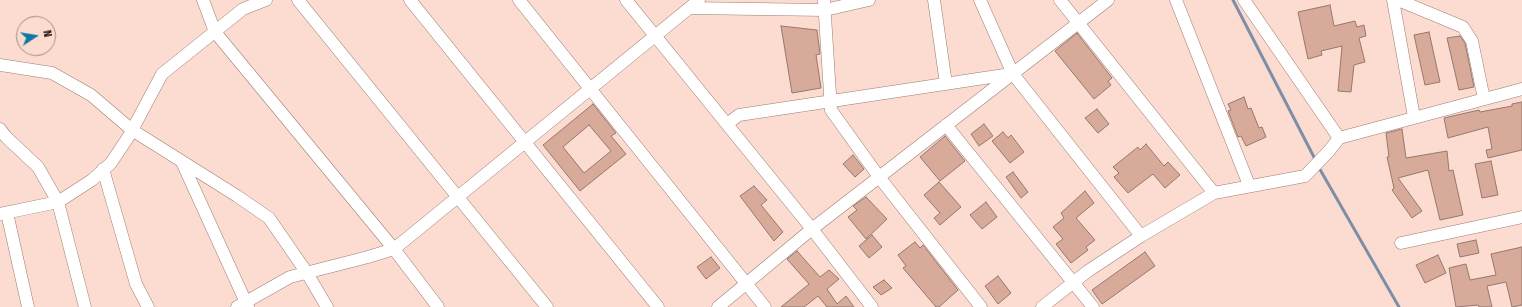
<!DOCTYPE html>
<style>
body{margin:0}
#map{position:relative;width:1522px;height:307px;overflow:hidden;background:#fcdcd0;font-family:"Fira Sans Condensed",sans-serif}
canvas{display:block}
.north{position:absolute;left:16px;top:16px;width:40px;height:40px;box-sizing:border-box;background:#fcdcd0;border:1px solid #a38c83;border-radius:50%;rotate:78deg;font-size:11px;font-weight:700;line-height:16px;text-align:center;color:#1d130f}
.north::after{content:'';display:block;margin:auto;width:14px;height:18px;background:#0a79a3;clip-path:polygon(50% 0,100% 100%,50% 72%,0 100%)}
</style>
<div id="map">
<canvas width="1522" height="307"></canvas>
<div class="north">N</div>
</div>
<script>
const context = document.querySelector('canvas').getContext('2d');
context.lineJoin = 'round';
const shape = rows => new Path2D(rows.map(r => 'M' + r).join(''));
function trace(path, color, width, dash) { context.strokeStyle = color; context.lineWidth = width; context.lineCap = dash ? 'butt' : 'round'; context.setLineDash(dash || []); context.stroke(path); }
function fillPath(path, color) { context.fillStyle = color; context.fill(path, 'evenodd'); }
trace(shape([
 [1233,0,1316,161],
 [1318,166,1399,307]
]), '#7e8ea6', 3);
const building = shape([
 [1330,5,1334,26,1355,21,1357,27,1364,25,1366,36,1359,38,1365,62,1354,65,1351,92,1338,91,1342,46,1321,51,1322,55,1308,59,1298,12,1330,5],
 [781,26,817,30,820,54,816,55,821,88,792,93,781,26],
 [1429,32,1440,82,1425,85,1414,35,1429,32],
 [1077,33,1112,78,1108,81,1111,85,1094,99,1055,51,1077,33],
 [1460,36,1465,43,1474,87,1459,90,1447,38,1460,36],
 [1244,97,1248,109,1251,108,1259,128,1262,127,1266,137,1246,146,1241,136,1238,137,1228,111,1231,110,1228,104,1244,97],
 [1522,102,1522,150,1488,158,1486,150,1492,149,1488,127,1448,138,1444,118,1479,110,1480,112,1512,106,1512,104,1522,102],
 [593,104,616,133,611,136,626,154,580,191,543,145,593,104],
 [589,125,611,151,584,173,563,147,589,125],
 [1097,109,1109,124,1098,133,1085,118,1097,109],
 [984,124,993,136,979,146,971,134,984,124],
 [1402,129,1406,158,1447,151,1449,171,1453,170,1463,215,1440,220,1428,170,1398,178,1422,211,1412,218,1392,190,1394,188,1387,157,1389,157,1386,133,1402,129],
 [1003,132,1008,138,1011,135,1024,152,1010,163,992,141,1003,132],
 [945,136,965,161,940,181,920,157,945,136],
 [1146,144,1164,166,1168,162,1180,175,1165,188,1153,174,1128,193,1114,177,1119,173,1113,167,1138,147,1140,150,1146,144],
 [853,155,864,169,855,177,843,164,853,155],
 [1491,161,1498,195,1482,198,1475,164,1491,161],
 [1013,172,1028,192,1021,198,1006,177,1013,172],
 [939,182,961,207,940,225,934,218,940,213,924,195,939,182],
 [754,186,767,200,761,205,783,232,774,241,740,196,754,186],
 [1085,191,1094,203,1076,218,1095,240,1086,247,1088,250,1071,263,1056,244,1063,239,1053,227,1064,218,1061,213,1085,191],
 [866,197,887,219,866,239,848,217,857,210,853,206,866,197],
 [986,202,997,217,982,229,970,215,986,202],
 [872,235,882,247,869,258,859,246,872,235],
 [1476,240,1479,253,1460,257,1457,244,1476,240],
 [915,242,920,248,923,245,958,290,939,307,936,307,903,268,906,266,898,255,915,242],
 [1522,247,1522,305,1512,307,1506,282,1487,286,1492,307,1479,307,1478,305,1456,307,1449,268,1466,264,1470,280,1496,275,1491,254,1522,247],
 [797,251,820,277,829,270,839,279,827,289,837,304,846,296,854,307,827,307,818,296,804,307,781,307,809,284,787,259,797,251],
 [1145,252,1155,266,1102,304,1092,290,1145,252],
 [1438,255,1446,273,1425,283,1416,265,1438,255],
 [711,257,720,268,706,279,697,267,711,257],
 [998,276,1011,293,998,304,985,286,998,276],
 [884,280,892,288,881,295,873,287,884,280]
]);
fillPath(building, '#d8aa99');
trace(building, '#95786d', 1);
const street = shape([
 [203,0,215,32,394,249,438,307],
 [298,0,547,307],
 [410,0,658,307],
 [519,0,765,307],
 [626,0,812,229,872,307],
 [824,0,831,110,879,177,981,307],
 [934,0,946,84],
 [980,0,1013,74,1141,236],
 [1060,0,1214,193],
 [1176,0,1249,185],
 [1244,0,1339,138],
 [1393,0,1414,117],
 [1398,0,1463,27,1472,41,1484,99],
 [689,8,825,10,869,0],
 [0,65,52,73,91,95,132,130,237,196,269,218,307,273,327,307],
 [727,124,739,115,1011,74],
 [946,125,1093,307],
 [0,129,6,137,38,167,58,202,85,307],
 [182,162,248,307],
 [103,169,136,284,148,307],
 [7,213,28,307],
 [0,214,58,202,92,180,111,163,129,136,162,74,243,9,266,0],
 [1401,243,1522,217],
 [237,307,290,277,368,257,394,249,699,0],
 [718,307,812,229,1108,0],
 [1042,307,1088,271,1141,236,1214,193,1305,176,1329,151,1339,138,1522,89]
]);
trace(street, '#9a7d72', 13);
trace(street, '#fff', 12);
</script>
